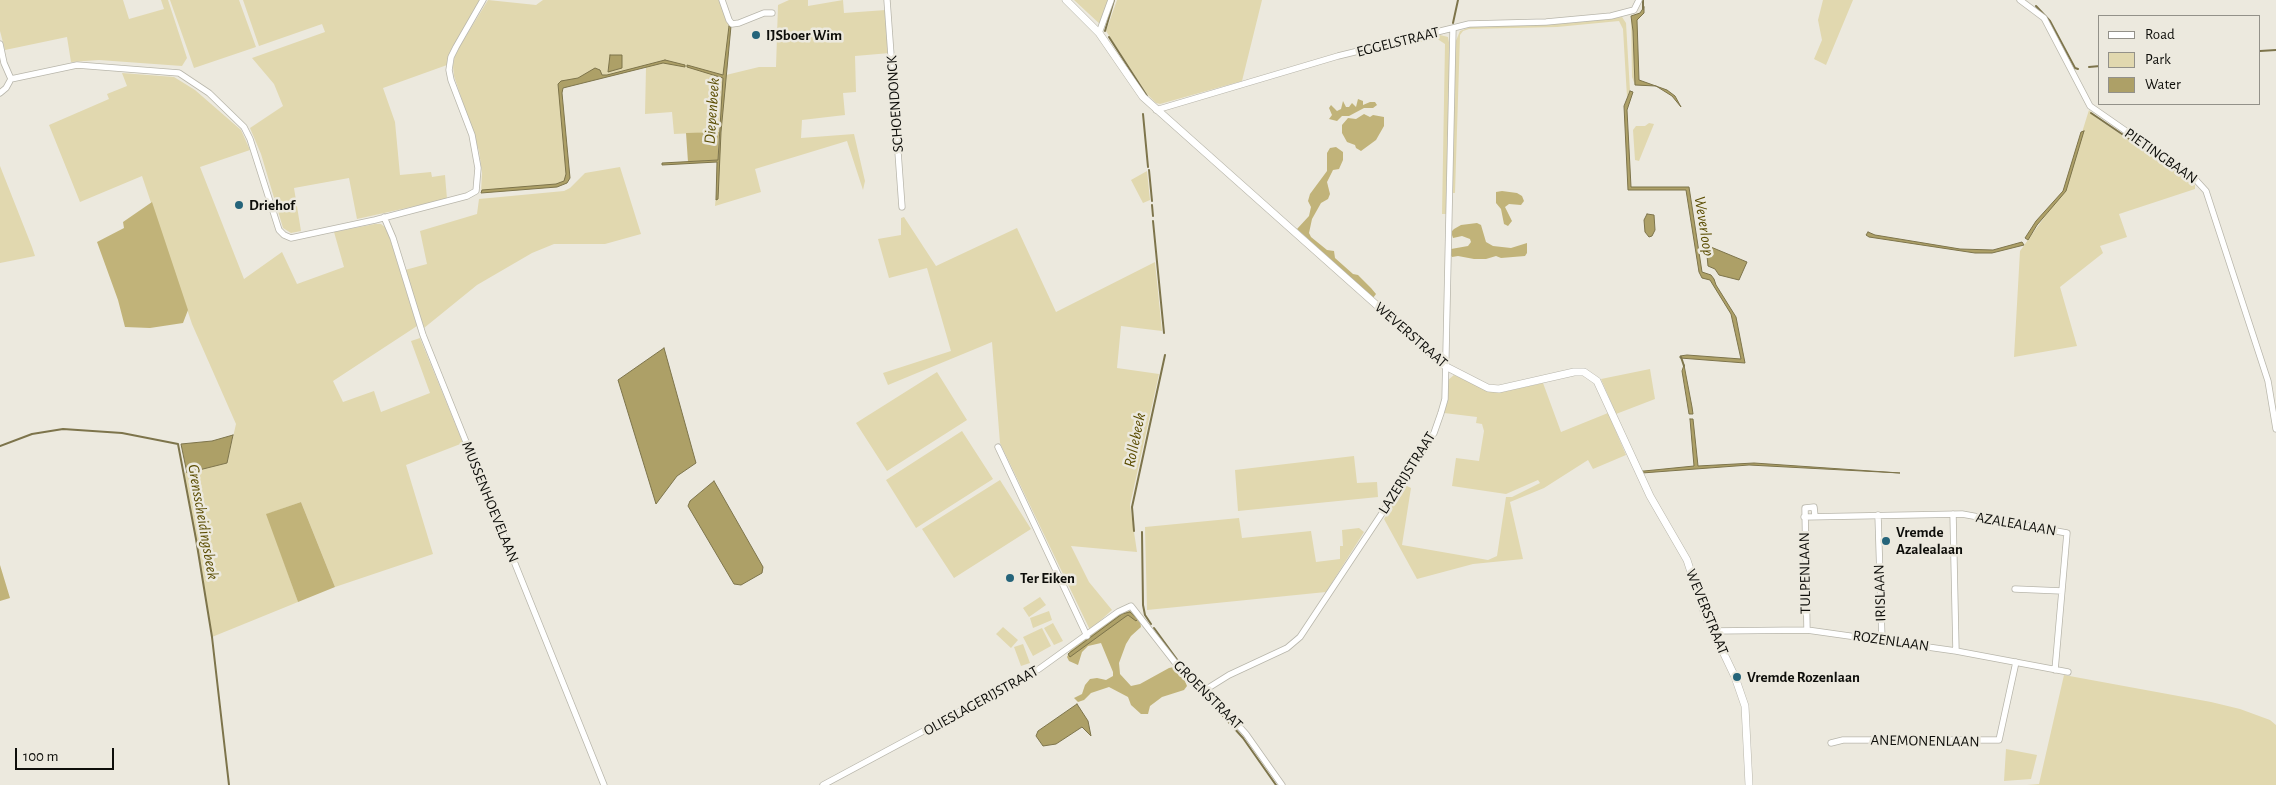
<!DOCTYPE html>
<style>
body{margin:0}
#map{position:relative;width:2276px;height:785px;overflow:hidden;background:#ece9de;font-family:"Alegreya Sans",sans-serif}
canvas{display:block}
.legend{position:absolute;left:2098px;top:15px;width:162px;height:90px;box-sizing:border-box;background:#ece9de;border:1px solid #939189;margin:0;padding:6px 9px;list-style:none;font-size:15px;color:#0e0e0a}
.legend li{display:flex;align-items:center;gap:10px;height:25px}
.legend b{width:25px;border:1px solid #939189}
.scale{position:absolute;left:15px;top:748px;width:99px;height:22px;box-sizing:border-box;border:2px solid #0e0e0a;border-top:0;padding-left:6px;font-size:15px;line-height:18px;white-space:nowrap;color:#0e0e0a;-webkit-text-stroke:4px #ece9de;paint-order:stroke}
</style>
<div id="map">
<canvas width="2276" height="785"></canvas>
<ul class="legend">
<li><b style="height:6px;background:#fff"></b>Road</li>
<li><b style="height:14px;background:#e1d8af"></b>Park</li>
<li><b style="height:14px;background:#ada067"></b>Water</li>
</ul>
<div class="scale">100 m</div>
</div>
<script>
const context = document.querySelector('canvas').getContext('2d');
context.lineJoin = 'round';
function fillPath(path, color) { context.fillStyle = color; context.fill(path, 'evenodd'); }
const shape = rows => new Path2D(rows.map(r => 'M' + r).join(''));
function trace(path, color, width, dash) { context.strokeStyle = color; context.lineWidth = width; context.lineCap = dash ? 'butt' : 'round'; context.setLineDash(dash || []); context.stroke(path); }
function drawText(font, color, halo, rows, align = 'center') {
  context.font = font + ' "Alegreya Sans",sans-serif'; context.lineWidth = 5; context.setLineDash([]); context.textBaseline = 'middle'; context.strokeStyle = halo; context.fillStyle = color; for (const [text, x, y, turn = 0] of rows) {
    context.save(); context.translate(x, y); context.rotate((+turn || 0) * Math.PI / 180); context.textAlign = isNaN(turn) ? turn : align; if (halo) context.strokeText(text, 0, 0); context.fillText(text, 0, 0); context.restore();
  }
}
fillPath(shape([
 [0,0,123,0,129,19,164,9,161,0,168,0,187,58,182,66,99,60,71,62,67,37,5,50,0,31],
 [170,0,239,0,256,47,194,68],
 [243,0,480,0,448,57,447,65,383,88,395,122,400,175,431,172,432,177,445,175,447,199,357,219,349,178,294,188,301,231,291,233,283,228,261,154,250,128,283,106,274,84,252,58,325,32,322,24,259,46],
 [488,0,536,5,543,0,719,0,729,26,719,132,674,134,672,112,645,114,646,67,561,87,569,180,557,187,481,193,482,173,479,151,454,76,453,66,455,54],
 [789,0,808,0,808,6,843,0,844,13,886,10,890,53,855,56,856,92,843,93,845,115,802,120,801,138,854,134,865,181,863,190,847,141,755,169,761,192,715,206,726,75,759,67,776,67,778,5],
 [1074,0,1109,0,1102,26],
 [1117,0,1262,0,1242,81,1160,104,1156,103,1147,94,1106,31],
 [1823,0,1853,0,1826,65,1814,59,1822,40,1818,20],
 [1631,16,1633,31,1635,85,1632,77],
 [1622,17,1626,23,1630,91,1627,97,1623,29,1619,21,1557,27,1469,29,1463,31,1460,35,1455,193,1452,193,1455,43,1460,31,1470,27,1578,22],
 [1436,34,1448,37,1450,48,1446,214,1442,214,1445,44,1436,38,1383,51,1382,48],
 [122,73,174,77,195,90,241,130,250,150,200,167,244,279,282,252,297,284,344,267,334,232,375,224,381,224,387,229,417,326,333,381,343,402,374,391,381,412,430,393,411,341,420,338,463,443,406,465,433,554,335,587,301,502,267,514,298,602,212,637,184,473,227,463,236,424,192,324,142,176,80,202,49,125,109,99,107,94,127,86],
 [2089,110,2098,119,2195,185,2195,189,2119,214,2127,237,2100,246,2103,253,2060,287,2077,346,2014,357,2020,251,2064,190],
 [1649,123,1654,124,1639,161,1635,160,1633,130,1636,126,1645,126],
 [0,166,32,247,35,256,0,263],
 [620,167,641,234,605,244,554,244,532,253,477,285,424,328,405,270,427,264,420,231,477,214,479,199,564,191,570,188,585,173],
 [1147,171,1150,200,1143,203,1131,180],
 [904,217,936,266,1017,228,1056,312,1155,262,1162,331,1121,326,1117,368,1159,374,1130,505,1137,552,1071,546,1089,582,1112,610,1090,630,1000,443,992,342,888,385,883,373,951,351,927,268,889,278,878,239,901,235,901,218],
 [1650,369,1655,399,1616,414,1601,379],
 [937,372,967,420,887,471,856,423],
 [1454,375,1491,392,1502,392,1543,383,1561,432,1608,413,1626,455,1593,469,1588,460,1544,488,1510,502,1523,559,1473,564,1417,579,1384,519,1405,485,1411,488,1402,545,1488,560,1497,556,1506,497,1512,497,1540,483,1538,480,1506,494,1452,486,1456,458,1479,461,1484,431,1482,424,1476,423,1477,417,1444,413,1448,400,1448,380],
 [962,431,993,479,916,528,886,480],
 [1354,456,1357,483,1377,482,1378,497,1238,511,1235,470],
 [1000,480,1031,529,954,578,922,529],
 [1239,518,1242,538,1311,531,1316,562,1340,559,1340,546,1343,546,1342,530,1359,528,1364,532,1326,592,1147,610,1145,527],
 [1040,597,1046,605,1029,617,1023,608],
 [1049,611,1052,620,1033,628,1030,618],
 [1053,623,1063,641,1054,645,1044,628],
 [1003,627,1018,640,1011,648,996,634],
 [1042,628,1051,646,1033,656,1023,637],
 [1023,644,1030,663,1021,666,1014,647],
 [2064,675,2211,702,2240,709,2270,720,2276,725,2276,785,2027,785,2039,784],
 [2006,749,2037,755,2031,779,2004,781]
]), '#e1d8af');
fillPath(shape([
 [1358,99,1363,101,1363,105,1370,102,1375,102,1377,105,1373,108,1364,108,1349,116,1342,116,1337,121,1329,119,1332,115,1329,108,1331,105,1337,111,1341,109,1343,101,1346,107,1349,107,1352,103,1356,107],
 [1364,114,1370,117,1373,115,1384,117,1384,126,1376,140,1361,151,1356,148,1355,145,1347,142,1342,133,1342,125,1348,118,1356,119],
 [719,132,718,160,688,162,686,133],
 [1336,147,1343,152,1343,160,1339,169,1333,170,1327,182,1330,194,1328,199,1321,203,1312,219,1309,233,1311,237,1327,250,1334,251,1335,258,1353,274,1358,275,1371,288,1376,294,1373,298,1297,229,1309,216,1311,207,1308,201,1310,194,1327,171,1327,153,1330,148],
 [1502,191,1517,193,1522,196,1524,201,1521,205,1509,204,1505,207,1512,221,1508,226,1504,224,1501,209,1496,203,1496,192],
 [152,202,188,310,183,323,150,328,125,327,118,300,97,242,124,228,123,222],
 [1477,223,1481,225,1486,242,1493,246,1511,248,1527,243,1527,253,1525,256,1501,258,1496,256,1486,259,1474,259,1458,256,1452,257,1449,253,1451,249,1468,246,1471,242,1470,239,1462,236,1453,238,1451,232,1454,229,1461,225],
 [301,502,335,587,298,602,266,514],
 [0,565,10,598,0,601],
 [1130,611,1140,620,1141,627,1131,636,1126,644,1119,663,1120,674,1131,686,1140,684,1169,668,1174,667,1183,676,1187,686,1184,690,1162,697,1150,706,1148,714,1141,714,1131,705,1128,697,1109,687,1091,693,1084,700,1078,702,1074,698,1082,694,1085,685,1090,679,1097,678,1106,680,1113,676,1113,672,1101,643,1088,646,1082,652,1078,665,1069,661,1067,657,1070,651,1122,612]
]), '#c1b379');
const water = shape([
 [1644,7,1644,13,1637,20,1639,80,1667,90,1675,96,1681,107,1672,96,1656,86,1635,85,1633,31,1631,16,1640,13,1644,7],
 [729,26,731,26,721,132,718,199,716,200,717,162,662,165,662,163,718,160,723,78,687,67,687,65,723,75,729,26],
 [610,55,622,55,622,68,608,72,610,55],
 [665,60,685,65,685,67,663,63,563,88,562,93,570,178,567,183,557,187,481,193,482,190,556,184,564,181,566,174,558,84,561,81,578,78,595,68,600,70,602,75,607,75,665,60],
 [1630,91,1633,92,1627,110,1631,187,1689,187,1702,272,1711,275,1714,279,1716,285,1736,317,1745,363,1680,358,1680,356,1687,355,1741,359,1731,314,1710,280,1702,278,1699,272,1686,190,1628,190,1624,106,1630,91],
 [2084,131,2066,191,2037,225,2028,240,2025,238,2036,221,2063,191,2081,132,2084,131],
 [1647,214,1654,215,1655,230,1652,236,1649,237,1645,232,1644,220,1647,214],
 [1868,232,1875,235,1960,249,1993,250,2022,242,2024,245,1992,253,1975,253,1869,237,1866,235,1868,232],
 [1706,245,1747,262,1739,280,1719,275,1715,269,1708,266,1706,245],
 [664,348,696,463,677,476,656,504,618,380,664,348],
 [1684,365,1692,407,1693,414,1689,414,1682,371,1684,365],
 [1690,419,1693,419,1698,466,1754,463,1900,473,1749,465,1642,473,1641,471,1644,471,1694,466,1690,419],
 [233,435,227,463,187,473,181,444,212,441,233,435],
 [714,481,763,567,762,573,741,585,734,584,688,506,690,501,714,481],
 [1130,612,1138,619,1136,621,1128,615,1125,617,1070,657,1068,654,1091,637,1122,614,1130,612],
 [1077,704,1088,721,1091,736,1082,727,1056,744,1043,746,1036,736,1038,731,1077,704]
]);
fillPath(water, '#ada067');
trace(water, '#7d744b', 1);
trace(shape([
 [2036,6,2050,21,2075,68,2078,69],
 [1643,9,1643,0],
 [1453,23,1458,0],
 [1105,31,1114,0],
 [1109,37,1147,96],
 [2260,51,2276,50],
 [2089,67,2100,66],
 [2091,113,2194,183],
 [1143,114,1148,167],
 [1149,170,1152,201],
 [1152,205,1153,216],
 [1153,221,1164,333],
 [1681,357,1684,366],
 [0,446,32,434,63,429,122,433,178,444,196,539,212,637,229,785],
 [1134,531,1132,507,1165,355],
 [1142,532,1143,605,1145,615,1151,624],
 [1154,628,1181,665],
 [1192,675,1204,684],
 [1214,706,1243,738,1276,785]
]), '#7d744b', 2);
const minor = shape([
 [722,0,729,20,732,24,739,23,764,13,772,13],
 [887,0,902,207],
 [2020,0,2044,18,2090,106,2195,179,2206,191,2268,381,2276,429],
 [1099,33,1111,0],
 [0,44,4,63,11,79],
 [11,79,77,65,179,73,209,93,244,127,250,139,279,230,284,235,291,238,375,220,467,196,476,191,478,168,472,135,451,80,449,70,451,57,456,47,483,0],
 [0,93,6,88,11,79],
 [1156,110,1338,56,1453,28,1469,24,1546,22,1611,16,1634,10,1639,0],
 [384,217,393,238,423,335,604,785],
 [998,447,1087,636],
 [1953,514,1956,651],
 [1878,515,1882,640],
 [1804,517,1962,514,2067,533,2055,670],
 [2015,589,2062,591],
 [1807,630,1805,508,1814,507,1815,516],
 [1712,631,1807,630,1956,651,2068,672],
 [1205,690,1229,675,1287,648,1300,637,1414,465,1434,433,1441,413,1445,399,1453,28],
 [1831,743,1843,740,1999,740,2016,662],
 [823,785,1039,669,1118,612,1131,606,1177,665,1214,698,1246,734,1282,785]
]);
const tertiary = shape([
 [1066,0,1099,33,1143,97,1445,366,1488,388,1499,389,1574,372,1584,372,1597,381,1650,496,1687,560,1704,612,1735,677,1745,706,1749,785]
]);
trace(minor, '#b8b6ab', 7);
trace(tertiary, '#b8b6ab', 8);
trace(minor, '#fff', 5.5);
trace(tertiary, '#fff', 7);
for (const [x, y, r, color] of [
 [756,35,5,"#25647a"],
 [239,205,5,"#25647a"],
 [1886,541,5,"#25647a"],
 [1010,578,5,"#25647a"],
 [1737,677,5,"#25647a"]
]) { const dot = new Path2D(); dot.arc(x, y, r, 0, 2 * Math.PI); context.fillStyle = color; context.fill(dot); trace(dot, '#ece9de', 2); }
drawText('bold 15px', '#0e0e0a', '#ece9de', [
 ["IJSboer Wim",766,35],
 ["Driehof",249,205],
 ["Vremde",1896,532],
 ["Azalealaan",1896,549],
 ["Ter Eiken",1020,578],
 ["Vremde Rozenlaan",1747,677]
], 'left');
drawText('15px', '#0e0e0a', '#ece9de', [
 ["EGGELSTRAAT",1398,42,-14],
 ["SCHOENDONCK",895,104,-94],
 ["PIETINGBAAN",2161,156,35],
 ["WEVERSTRAAT",1411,335,41],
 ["LAZERIJSTRAAT",1407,473,-58],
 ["MUSSENHOEVELAAN",490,502,68],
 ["AZALEALAAN",2016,524,10],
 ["TULPENLAAN",1805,573,-91],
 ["IRISLAAN",1880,593,-92],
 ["WEVERSTRAAT",1707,612,68],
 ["ROZENLAAN",1891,641,8],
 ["GROENSTRAAT",1208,695,45],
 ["OLIESLAGERIJSTRAAT",981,701,-29],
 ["ANEMONENLAAN",1925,741,1]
]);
drawText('italic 16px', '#5a4c00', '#ece9de', [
 ["Diepenbeek",712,111,-86],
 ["Weverloop",1704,226,81],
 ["Rollebeek",1135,440,-78],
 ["Grensscheidingsbeek",203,522,80]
]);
</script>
